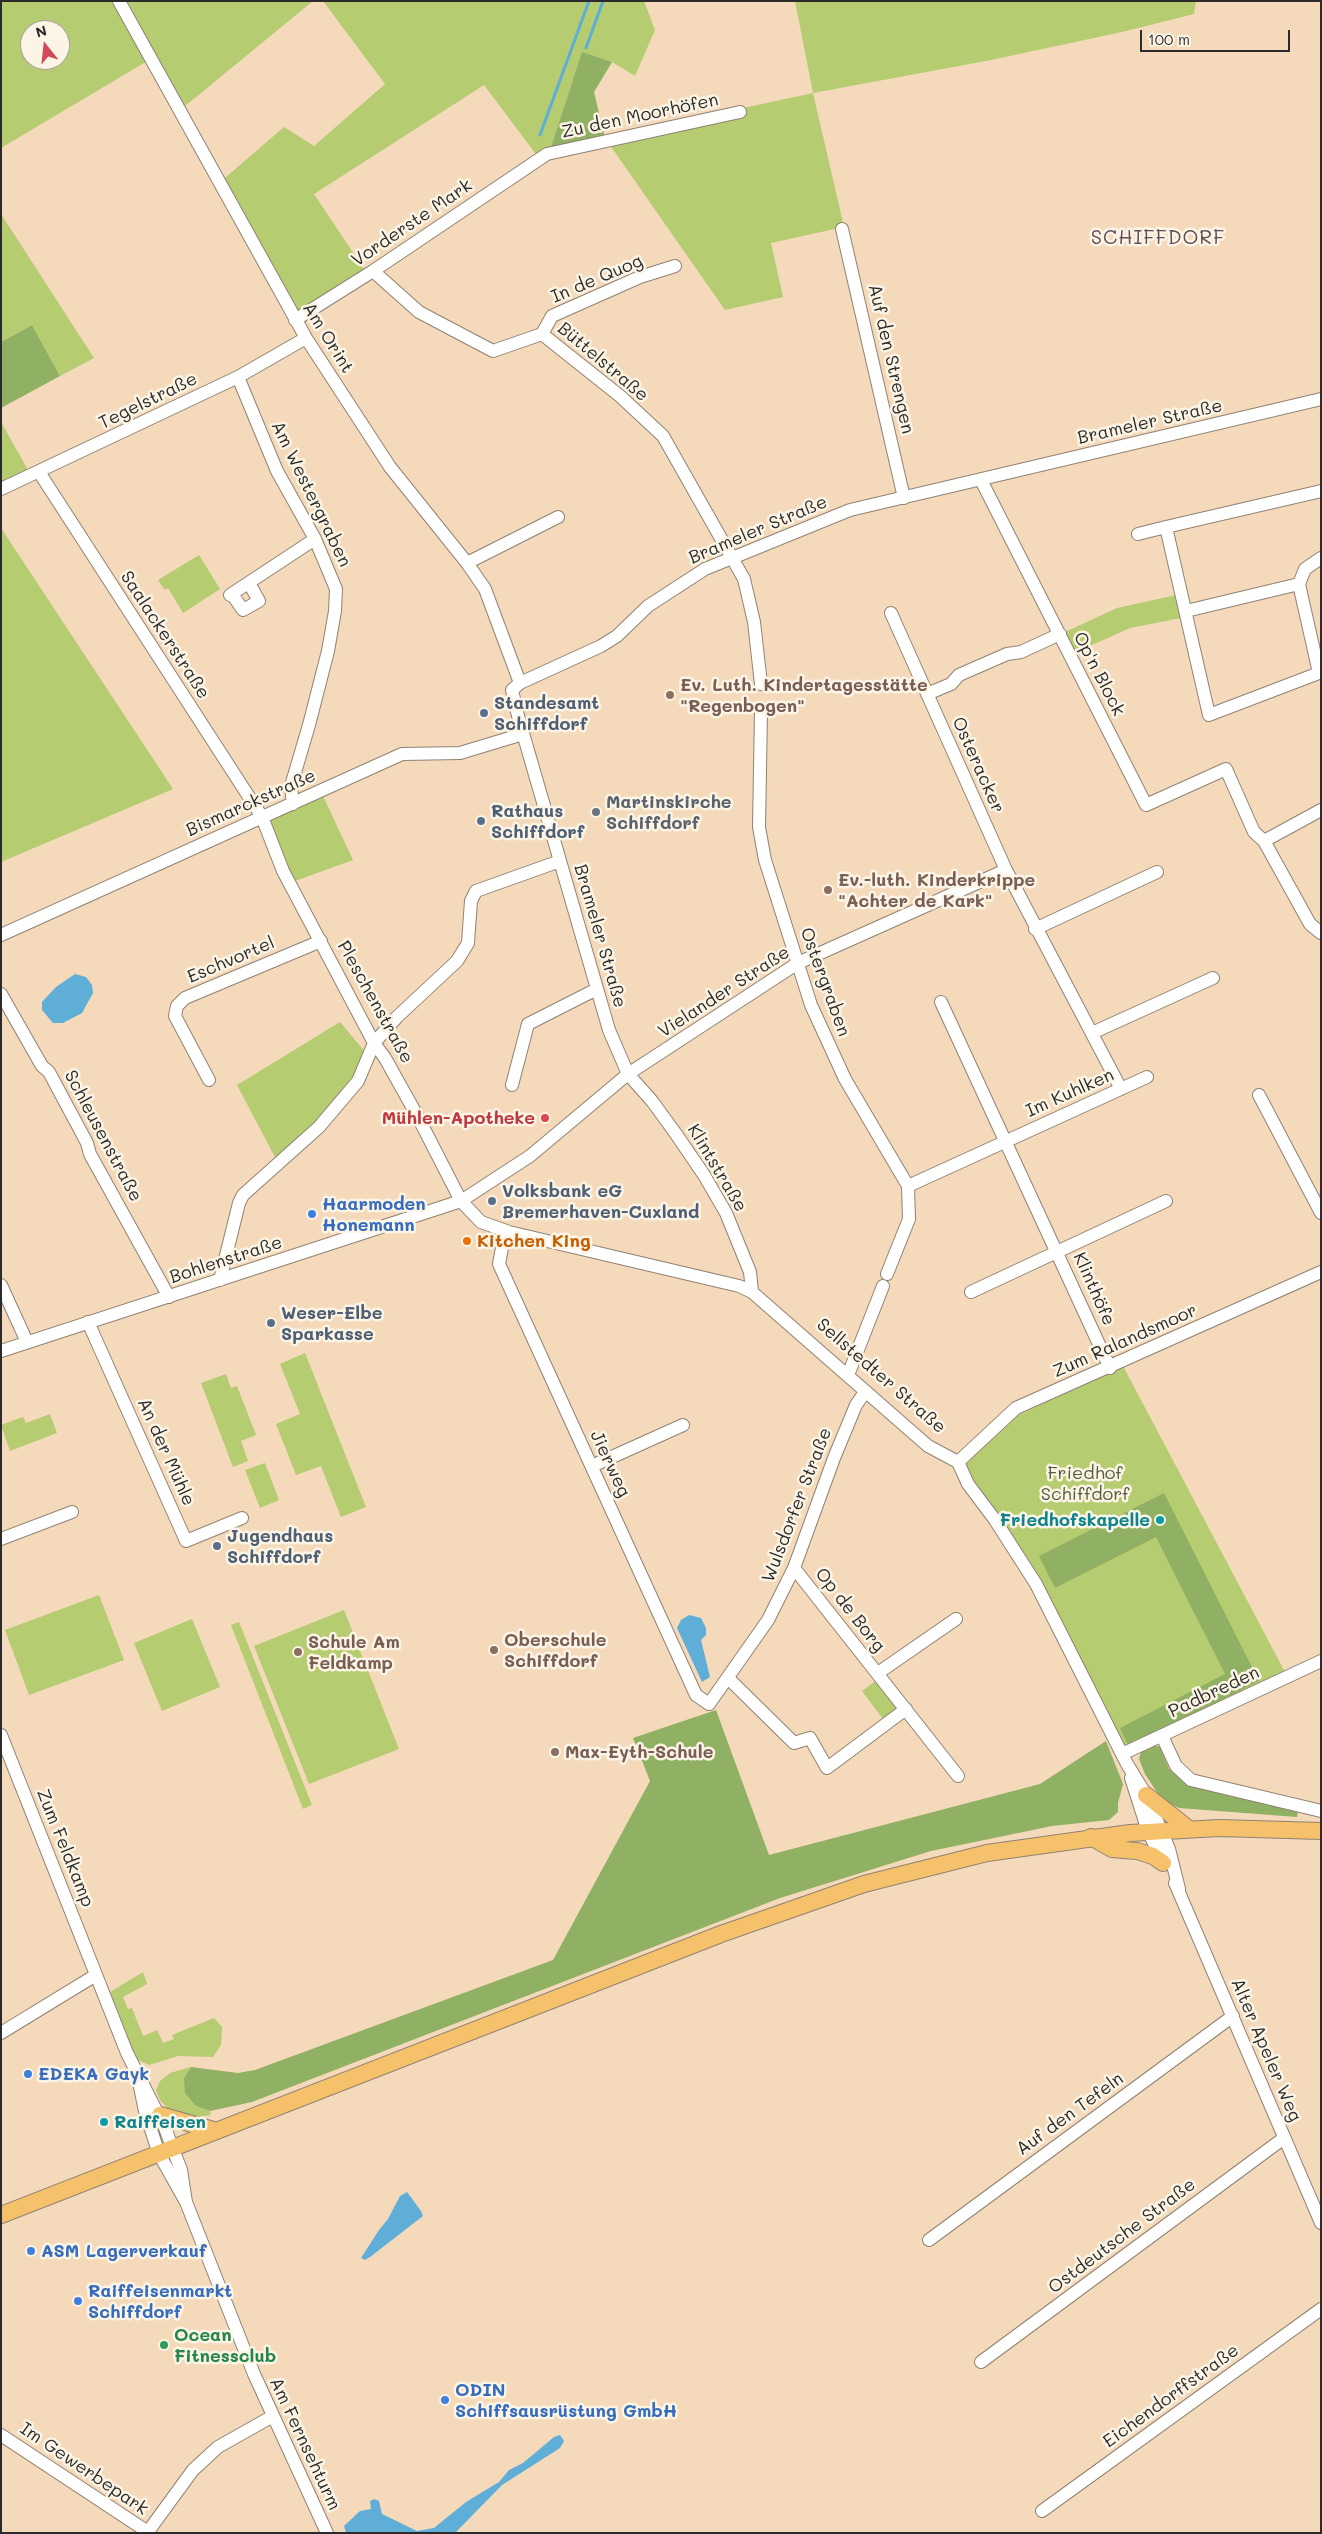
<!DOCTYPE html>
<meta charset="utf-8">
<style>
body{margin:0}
#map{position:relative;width:1322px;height:2534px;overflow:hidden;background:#f4d9bb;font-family:Mali,sans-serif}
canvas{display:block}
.frame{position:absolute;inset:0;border:2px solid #2b2b2b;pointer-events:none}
.north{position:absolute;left:20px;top:20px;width:50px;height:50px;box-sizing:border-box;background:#fcf5e5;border:1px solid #a8a49b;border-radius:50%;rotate:344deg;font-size:14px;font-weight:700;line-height:20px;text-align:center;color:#2b2b2b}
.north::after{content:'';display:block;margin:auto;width:18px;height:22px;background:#d1495b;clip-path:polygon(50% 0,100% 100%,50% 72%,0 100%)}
.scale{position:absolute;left:1140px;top:30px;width:150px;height:22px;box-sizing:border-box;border:2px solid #2b2b2b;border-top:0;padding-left:6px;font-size:15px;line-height:18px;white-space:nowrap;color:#2b2b2b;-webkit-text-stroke:4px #fcf5e5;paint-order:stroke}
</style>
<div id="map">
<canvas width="1322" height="2534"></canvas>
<div class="frame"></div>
<div class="north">N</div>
<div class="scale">100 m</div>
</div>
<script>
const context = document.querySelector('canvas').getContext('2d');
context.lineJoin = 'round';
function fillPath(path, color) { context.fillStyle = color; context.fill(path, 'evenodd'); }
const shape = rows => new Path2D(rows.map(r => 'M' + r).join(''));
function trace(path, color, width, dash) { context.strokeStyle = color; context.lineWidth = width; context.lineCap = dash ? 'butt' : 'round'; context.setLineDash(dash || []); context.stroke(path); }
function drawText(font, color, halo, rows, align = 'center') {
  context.font = font + ' Mali,sans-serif'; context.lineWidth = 5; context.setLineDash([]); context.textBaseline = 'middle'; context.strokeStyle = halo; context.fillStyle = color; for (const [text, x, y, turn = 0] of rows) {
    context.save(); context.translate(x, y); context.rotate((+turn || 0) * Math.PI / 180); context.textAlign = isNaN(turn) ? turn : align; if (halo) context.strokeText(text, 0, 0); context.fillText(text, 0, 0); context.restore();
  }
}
fillPath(shape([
 [1,1,313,1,179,111,149,60,1,148],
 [30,30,60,30,60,60,30,60],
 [323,1,644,1,655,30,635,76,612,62,582,53,550,150,538,157,484,85,314,194,366,272,293,319,219,183,284,127,314,146,385,84],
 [795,1,1196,1,1194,14,1122,32,991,60,813,93,844,227,771,243,783,297,725,310,605,138,813,93],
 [1,214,94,358,60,376,32,325,1,342],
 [1,422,29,472,1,485],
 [1,528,173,789,1,862],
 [199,555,220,589,183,613,168,588,165,590,158,580],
 [1176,595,1181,618,1130,628,1074,653,1063,633,1117,608],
 [323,796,353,860,295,881,268,822],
 [340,1022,366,1053,353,1079,315,1124,276,1159,237,1085],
 [305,1353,366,1507,341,1517,321,1466,296,1475,276,1424,300,1414,280,1364],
 [1123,1366,1285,1672,1127,1750,1032,1566,971,1478,966,1463,1008,1420],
 [226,1374,231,1388,237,1386,256,1435,241,1441,248,1461,233,1467,201,1383],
 [50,1414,57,1433,10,1451,1,1425,23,1417,26,1423],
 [265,1463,279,1500,260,1508,245,1470],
 [99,1595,124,1660,29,1695,5,1630],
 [344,1610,399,1749,309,1784,254,1646],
 [192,1619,220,1687,162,1711,134,1643],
 [239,1622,312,1805,303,1809,231,1625],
 [878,1679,899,1707,883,1719,862,1691],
 [143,1972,147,1984,123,1997,128,2009,132,2008,143,2036,157,2030,163,2043,174,2039,172,2035,214,2018,222,2027,221,2045,213,2057,178,2056,149,2065,136,2059,110,1996,110,1992],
 [191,2067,184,2078,196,2106,210,2111,211,2115,196,2117,168,2109,160,2100,156,2090,160,2081,170,2073]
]), '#b5cc71');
fillPath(shape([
 [582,52,612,62,594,92,605,138,550,150],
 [32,325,60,376,1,408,1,342],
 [1164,1493,1259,1681,1129,1747,1120,1728,1225,1674,1156,1537,1055,1588,1039,1556],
 [716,1710,769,1855,1040,1784,1106,1741,1123,1784,1118,1803,1118,1812,1109,1820,1052,1826,931,1851,780,1898,252,2102,210,2111,196,2106,185,2093,184,2078,191,2067,238,2073,255,2070,553,1960,650,1781,633,1738],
 [1154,1745,1160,1747,1169,1769,1189,1784,1298,1811,1297,1817,1179,1808,1162,1800,1145,1774,1139,1759,1141,1752]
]), '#90b063');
fillPath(shape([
 [75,974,86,977,92,985,93,993,82,1013,63,1023,53,1023,42,1010,42,1002,56,987],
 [689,1615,701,1618,706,1628,706,1635,701,1640,710,1677,702,1682,677,1628,681,1620],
 [407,2192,421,2211,423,2216,370,2257,365,2260,361,2258,379,2230,388,2219,400,2196],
 [560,2435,564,2441,560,2448,502,2485,455,2533,346,2533,344,2526,360,2511,371,2509,370,2501,374,2499,379,2501,382,2514,417,2531,434,2528,466,2502,499,2482,509,2470,523,2463,554,2437]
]), '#5eaed8');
trace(shape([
 [586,48,603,1],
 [540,135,589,1]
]), '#5eaed8', 3);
const minor = shape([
 [119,1,306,338,390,467,467,563,485,589,520,683],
 [842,229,904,498],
 [373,271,419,312,493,351,542,334],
 [295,320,373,271,547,154,740,112],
 [542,334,620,396,663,436,744,579,754,622,761,684],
 [542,334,552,316,640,277,675,266],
 [238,377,277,471,315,539,336,589,335,611,328,651,309,725,291,786,293,804],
 [39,472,262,817,283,871,374,1043,385,1058,419,1119,461,1201,481,1222,509,1232,739,1286,752,1292,928,1446,958,1462,968,1484,995,1520,1036,1584,1127,1764,1146,1795,1169,1849,1179,1889],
 [981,480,1146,805,1226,769,1254,832,1264,841,1310,924,1321,933],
 [1,489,238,377,306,338],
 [1138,534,1166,527],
 [467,563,558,517],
 [1299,584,1319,673,1209,715,1166,527,1321,491],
 [232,594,243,610,259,601,249,583],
 [230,595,315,539],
 [1186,611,1299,584,1305,569,1321,558],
 [891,613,1006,870,1121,1089],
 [927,694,951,684,959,675,1007,654,1021,652,1060,634],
 [761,711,759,827,765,860,811,1005,845,1079,908,1186,909,1219,887,1274],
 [1264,841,1321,810],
 [1035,929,1157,872],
 [1,935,402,754,460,753,523,734],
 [1,994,42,1066,49,1072,87,1143,90,1154,169,1297],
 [941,1002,1110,1368],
 [1092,1033,1213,978],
 [209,1080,175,1016,177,1006,185,998,321,941],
 [512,1085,528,1024,597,989],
 [1259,1095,1321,1213],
 [908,1186,1147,1077],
 [509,1232,502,1248,499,1264,696,1695,709,1704,768,1620,794,1568,834,1458,856,1405,865,1392],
 [220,1280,239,1203,243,1195,319,1127,358,1081,374,1043,397,1017,457,961,468,943,471,901,476,891,560,861],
 [1,1285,27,1342],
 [752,1292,750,1272,726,1213,704,1175,676,1134,652,1101,628,1074,609,1030,518,716,512,690,520,683,601,646,617,636,648,606,705,569,850,510,1321,399],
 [971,1292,1166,1201],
 [88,1322,186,1541,242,1518],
 [1,1351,461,1201,530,1156,628,1074,798,963,1006,870],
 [848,1375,883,1286],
 [958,1462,1016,1408,1321,1272],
 [592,1466,683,1425],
 [1,1539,72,1512],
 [794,1568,958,1776],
 [878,1673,956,1619],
 [729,1679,794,1743,810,1738,827,1768,906,1709],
 [1,1735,127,2053,165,2128,181,2170,186,2202],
 [1162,1736,1176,1766,1191,1780,1321,1811],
 [1122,1754,1321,1661],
 [1131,1778,1148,1831,1164,1864],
 [1175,1883,1321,2223],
 [1,2033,96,1975],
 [140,2087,145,2111,159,2154,186,2202,254,2374,327,2533],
 [929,2240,1233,2016],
 [981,2362,1284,2138],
 [1,2435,148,2532],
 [1042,2511,1321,2309],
 [147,2533,193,2470,218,2447,273,2416]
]);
const major = shape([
 [1146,1795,1189,1829],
 [1091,1837,1112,1849,1137,1851,1153,1856,1163,1863],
 [160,2115,217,2131],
 [1,2215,721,1934,864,1884,987,1853,1130,1833,1219,1828,1321,1831]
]);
trace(minor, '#908273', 14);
trace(major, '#908273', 18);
trace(minor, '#fff', 12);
trace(major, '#f5c16b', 16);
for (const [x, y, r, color] of [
 [670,695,5,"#8d6e63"],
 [484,713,5,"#5c6f8a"],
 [596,812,5,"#6b7280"],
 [481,821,5,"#5c6f8a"],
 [828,890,5,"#8d6e63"],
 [545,1118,5,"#e0444e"],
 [492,1201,5,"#5c6f8a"],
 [312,1214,5,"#3f7fe0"],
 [467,1241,5,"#e8710a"],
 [271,1323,5,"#5c6f8a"],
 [1160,1520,5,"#0f9aa8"],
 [217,1546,5,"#5c6f8a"],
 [494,1650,5,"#8d6e63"],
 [298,1652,5,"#8d6e63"],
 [555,1752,5,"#8d6e63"],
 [28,2074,5,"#3f7fe0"],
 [104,2122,5,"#0f9aa8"],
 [31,2251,5,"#3f7fe0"],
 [78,2301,5,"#3f7fe0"],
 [164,2345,5,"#2e9e5b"],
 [445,2400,5,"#3f7fe0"]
]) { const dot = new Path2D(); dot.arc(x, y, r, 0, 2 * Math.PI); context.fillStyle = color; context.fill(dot); trace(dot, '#fcf5e5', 2); }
drawText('18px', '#2b2b2b', '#fcf5e5', [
 ["Zu den Moorhöfen",640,116,-12],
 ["Vorderste Mark",412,223,-34],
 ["In de Quog",597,279,-23],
 ["Am Orint",328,338,58],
 ["Auf den Strengen",891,359,77],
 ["Büttelstraße",603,362,40],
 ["Tegelstraße",148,401,-26],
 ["Brameler Straße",1150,422,-13],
 ["Am Westergraben",311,494,64],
 ["Brameler Straße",758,530,-23],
 ["Saalackerstraße",165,635,57],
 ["Op'n Block",1099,674,63],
 ["Osteracker",978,765,66],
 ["Bismarckstraße",251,803,-24],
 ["Brameler Straße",600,936,74],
 ["Eschvortel",231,960,-23],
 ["Ostergraben",825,982,70],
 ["Vielander Straße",724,992,-33],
 ["Pleschenstraße",375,1002,61],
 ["Im Kuhlken",1070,1093,-24],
 ["Schleusenstraße",103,1136,62],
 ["Klintstraße",717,1168,59],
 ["Bohlenstraße",226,1260,-18],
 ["Klinthöfe",1094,1289,66],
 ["Zum Ralandsmoor",1125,1341,-24],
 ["Sellstedter Straße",881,1376,41],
 ["An der Mühle",166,1452,66],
 ["Jierweg",610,1464,65],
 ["Wulsdorfer Straße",797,1505,-69],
 ["Op de Borg",850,1610,52],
 ["Padbreden",1214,1692,-25],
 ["Zum Feldkamp",65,1848,68],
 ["Alter Apeler Weg",1266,2050,67],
 ["Auf den Tefeln",1070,2114,-36],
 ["Ostdeutsche Straße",1122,2236,-37],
 ["Eichendorffstraße",1171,2396,-36],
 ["Am Fernsehturm",305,2444,65],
 ["Im Gewerbepark",84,2469,34]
]);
drawText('bold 18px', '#785e54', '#fcf5e5', [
 ["Ev. Luth. Kindertagesstätte",680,685],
 ["\"Regenbogen\"",680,706],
 ["Ev.-luth. Kinderkrippe",838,880],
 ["\"Achter de Kark\"",838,901],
 ["Oberschule",504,1640],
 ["Schiffdorf",504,1661],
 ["Schule Am",308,1642],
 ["Feldkamp",308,1663],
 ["Max-Eyth-Schule",565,1752]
], 'left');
drawText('bold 18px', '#4e5e75', '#fcf5e5', [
 ["Standesamt",494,703],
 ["Schiffdorf",494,724],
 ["Rathaus",491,811],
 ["Schiffdorf",491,832],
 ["Volksbank eG",502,1191],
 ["Bremerhaven-Cuxland",502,1212],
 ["Weser-Elbe",281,1313],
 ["Sparkasse",281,1334],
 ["Jugendhaus",227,1536],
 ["Schiffdorf",227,1557]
], 'left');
drawText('bold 18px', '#5b616d', '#fcf5e5', [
 ["Martinskirche",606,802],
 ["Schiffdorf",606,823]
], 'left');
drawText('bold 18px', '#be3a42', '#fcf5e5', [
 ["Mühlen-Apotheke",535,1118]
], 'right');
drawText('bold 18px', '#366cbe', '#fcf5e5', [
 ["Haarmoden",322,1204],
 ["Honemann",322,1225],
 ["EDEKA Gayk",38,2074],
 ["ASM Lagerverkauf",41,2251],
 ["Raiffeisenmarkt",88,2291],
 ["Schiffdorf",88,2312],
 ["ODIN",455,2390],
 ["Schiffsausrüstung GmbH",455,2411]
], 'left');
drawText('bold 18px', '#c56008', '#fcf5e5', [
 ["Kitchen King",477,1241]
], 'left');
drawText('18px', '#545b40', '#fcf5e5', [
 ["Friedhof",1085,1473],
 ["Schiffdorf",1085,1494]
]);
drawText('bold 18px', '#0d838f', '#fcf5e5', [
 ["Friedhofskapelle",1150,1520],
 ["Raiffeisen",114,2122,"left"]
], 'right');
drawText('bold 18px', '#27864d', '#fcf5e5', [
 ["Ocean",174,2335],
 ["Fitnessclub",174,2356]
], 'left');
context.letterSpacing = '1px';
drawText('20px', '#654e58', '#fcf5e5', [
 ["SCHIFFDORF",1158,238]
]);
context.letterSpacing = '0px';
</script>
